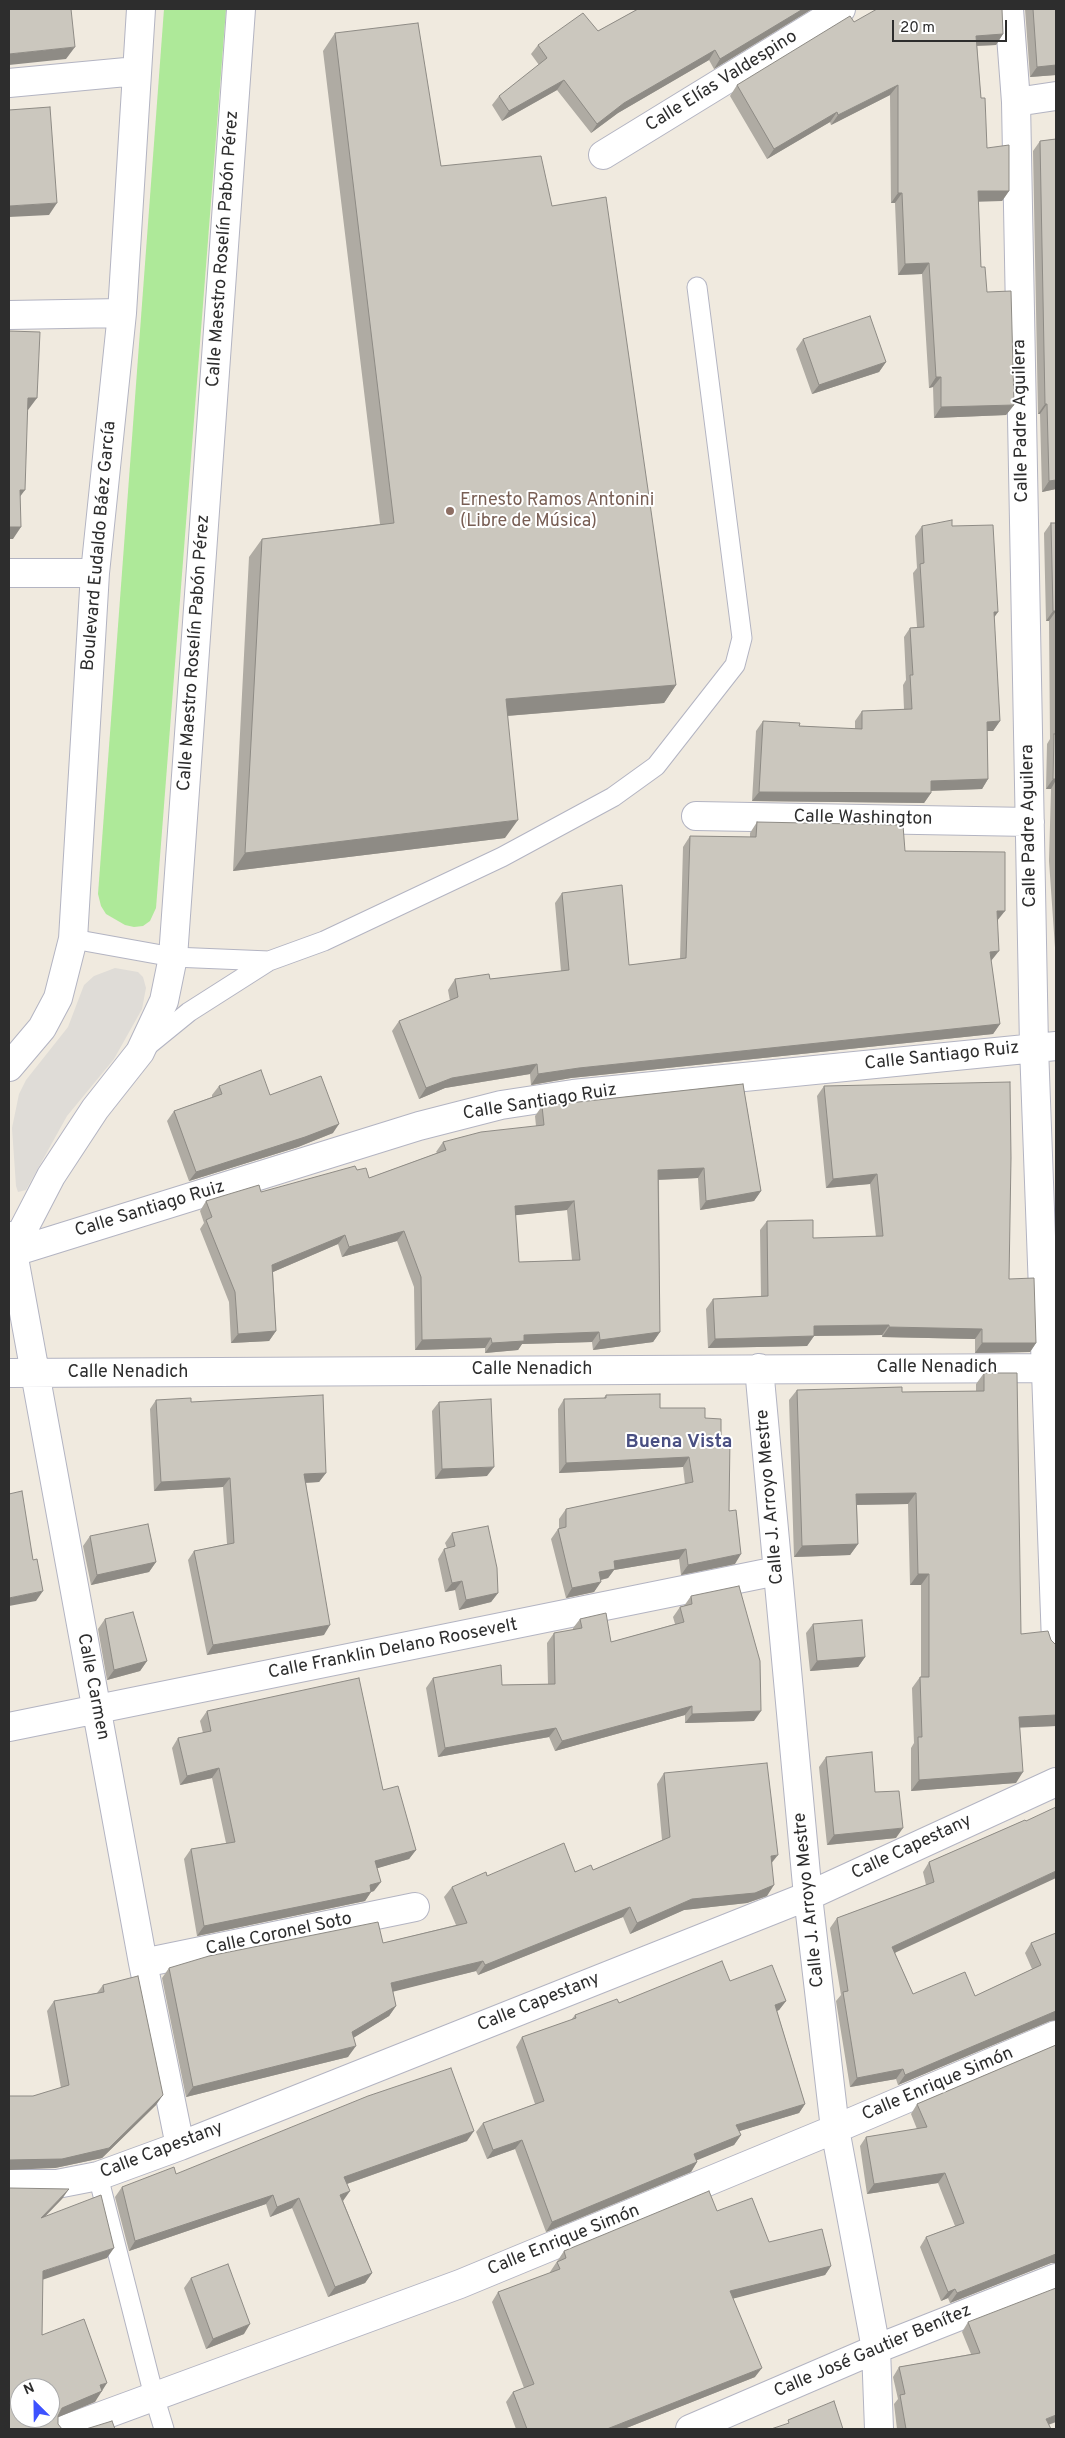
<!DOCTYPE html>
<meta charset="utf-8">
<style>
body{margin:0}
#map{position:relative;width:1065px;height:2438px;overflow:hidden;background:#f0eadf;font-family:Overpass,sans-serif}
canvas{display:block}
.frame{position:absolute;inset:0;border:10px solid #2d2d2d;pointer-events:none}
.north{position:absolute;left:10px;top:2378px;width:50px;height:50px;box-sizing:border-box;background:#fff;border:1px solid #ababab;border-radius:50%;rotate:337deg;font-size:14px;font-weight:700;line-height:20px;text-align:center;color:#2d2d2d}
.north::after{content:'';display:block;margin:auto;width:18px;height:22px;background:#3d52ff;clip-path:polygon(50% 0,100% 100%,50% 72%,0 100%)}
.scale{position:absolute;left:892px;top:20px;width:115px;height:22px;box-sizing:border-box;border:2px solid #2d2d2d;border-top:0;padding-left:6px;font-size:15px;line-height:18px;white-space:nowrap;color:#2d2d2d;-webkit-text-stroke:4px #fff;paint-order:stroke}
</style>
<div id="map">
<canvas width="1065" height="2438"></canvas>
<div class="frame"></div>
<div class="north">N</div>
<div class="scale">20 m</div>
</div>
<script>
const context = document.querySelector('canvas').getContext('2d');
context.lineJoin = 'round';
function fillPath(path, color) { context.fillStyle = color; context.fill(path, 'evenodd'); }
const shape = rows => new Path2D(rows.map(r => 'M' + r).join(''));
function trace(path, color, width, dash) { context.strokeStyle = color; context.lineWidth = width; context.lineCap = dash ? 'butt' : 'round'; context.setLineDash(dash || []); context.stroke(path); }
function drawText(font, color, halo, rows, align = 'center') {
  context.font = font + ' Overpass,sans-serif'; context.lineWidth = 4; context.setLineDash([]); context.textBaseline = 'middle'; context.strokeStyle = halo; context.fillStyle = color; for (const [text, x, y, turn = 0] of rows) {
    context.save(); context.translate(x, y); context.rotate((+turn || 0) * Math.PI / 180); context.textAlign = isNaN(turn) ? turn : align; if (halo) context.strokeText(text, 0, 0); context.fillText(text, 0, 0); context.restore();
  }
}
fillPath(shape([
 [164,9,226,9,156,908,150,921,143,926,134,927,125,925,106,914,101,906,98,894]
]), '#aee999');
fillPath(shape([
 [115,968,138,972,143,977,146,988,142,1009,114,1059,67,1116,26,1190,18,1192,16,1186,12,1128,19,1094,26,1080,68,1027,84,985,94,976]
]), '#dfdcd7');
const lane = shape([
 [73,939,173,957,269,961,324,941,502,857,613,797,656,766,735,665,742,638,697,287],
 [146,1047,189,1012,269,961],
 [98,2176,154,2396,164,2429]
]);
const street = shape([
 [1009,9,1016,102,1034,1047,1056,1642],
 [9,83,137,71],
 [1016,102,1056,96],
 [603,155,841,9],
 [9,315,122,313],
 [9,573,95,573],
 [696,816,1030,822],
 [9,1067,42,1028,58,998,73,939,95,573,122,313,141,9],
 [10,1236,143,1963,180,2146],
 [11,1253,51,1176,95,1109,140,1052,164,1001,173,957,241,9],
 [11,1253,419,1126,501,1105,573,1094,1056,1046],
 [759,1368,808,1896,835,2129,876,2349,879,2429],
 [9,1373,1056,1368],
 [9,1727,777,1571],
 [143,1963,415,1907],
 [9,2184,57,2184,98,2176,180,2146,808,1896,1056,1782],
 [66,2429,460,2284,835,2129,1056,2035],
 [690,2429,876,2349,1056,2278]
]);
trace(lane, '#b3b4c2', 21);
trace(street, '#b3b4c2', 30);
trace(lane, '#fff', 19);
trace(street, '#fff', 28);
fillPath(shape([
 [638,9,812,9,714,69,709,60,618,113,591,133,557,90,502,121,492,105,499,96,539,65,531,54,538,45,598,31],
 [1025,9,1056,9,1056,75,1030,77],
 [854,22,1003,34,996,45,977,46,981,98,987,148,1009,191,1002,201,978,201,981,267,987,292,1014,405,1006,415,934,418,933,387,929,388,922,274,898,275,895,203,891,203,890,95,831,125,830,122,767,159,730,96,737,85],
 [335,33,441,166,552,206,676,685,664,703,507,716,505,838,233,871,249,557,262,539,380,524,323,51],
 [1056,139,1056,489,1042,492,1040,414,1038,414,1033,151,1040,141],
 [803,339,886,362,879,372,812,394,796,349],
 [1051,523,1056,523,1056,962,1049,861,1051,789,1046,789,1047,744,1050,739,1049,621,1046,621,1044,533],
 [922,526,952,526,994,618,1000,721,993,731,987,731,988,779,982,789,931,791,931,793,924,803,752,801,756,731,763,721,799,726,855,729,855,721,862,711,904,709,903,685,906,680,904,637,910,628,917,627,913,573,917,568,915,536],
 [757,822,905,851,997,921,991,961,1000,1024,993,1034,571,1078,531,1085,530,1074,445,1088,419,1099,392,1031,399,1021,450,1001,448,990,455,979,490,979,561,971,555,903,562,893,629,965,680,959,683,847,690,836,750,837,750,833],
 [743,1084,761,1191,754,1201,700,1210,698,1178,659,1180,660,1332,653,1342,593,1350,592,1342,522,1344,518,1350,485,1353,485,1348,415,1350,414,1287,397,1241,342,1257,338,1244,273,1272,276,1331,269,1341,231,1343,229,1302,200,1229,204,1223,200,1211,206,1201,261,1192,357,1170,369,1178,437,1153,436,1152,443,1142,536,1126,535,1116,542,1106],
 [567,1210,572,1260,519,1262,515,1215],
 [219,1086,270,1095,333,1133,298,1147,189,1181,167,1121,174,1111,212,1097,212,1095],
 [824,1086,1009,1279,1036,1343,1030,1352,975,1353,975,1339,882,1337,882,1335,814,1336,807,1346,708,1348,706,1309,713,1299,761,1296,760,1230,767,1221,813,1238,876,1237,870,1184,826,1188,817,1096],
 [984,1373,1021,1634,1051,1640,1056,1645,1056,1726,1020,1727,1016,1783,911,1791,911,1748,914,1743,912,1688,920,1677,921,1677,921,1585,910,1585,908,1504,857,1505,858,1544,850,1555,794,1557,789,1400,797,1390,902,1392,976,1391,976,1384],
 [606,1395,660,1408,705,1418,721,1438,735,1564,681,1575,679,1559,614,1570,608,1578,601,1580,594,1592,566,1598,551,1539,558,1529,559,1529,559,1519,566,1509,685,1484,683,1467,559,1473,558,1409,564,1399,603,1399],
 [156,1400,191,1402,326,1473,319,1482,306,1483,324,1635,207,1655,188,1560,194,1551,227,1544,223,1487,154,1491,150,1409],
 [439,1402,487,1476,435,1479,432,1411],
 [452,1533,498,1593,491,1602,459,1610,455,1590,445,1592,438,1559,444,1549,447,1548,445,1543],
 [90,1536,156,1562,149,1572,91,1585,83,1546],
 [691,1596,754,1721,685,1723,685,1715,555,1751,549,1737,438,1757,426,1688,433,1678,502,1685,548,1684,547,1643,554,1633,573,1630,573,1628,580,1619,611,1642,675,1624,673,1617,680,1607,684,1606],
 [105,1619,147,1661,140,1671,107,1680,98,1629],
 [813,1624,865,1657,858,1667,810,1671,806,1633],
 [207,1711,383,1790,416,1850,409,1859,377,1868,374,1891,371,1892,365,1901,197,1936,184,1859,191,1849,226,1843,212,1778,180,1785,172,1748,178,1738,203,1733,200,1721],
 [826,1757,875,1792,896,1838,827,1845,819,1767],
 [664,1773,772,1863,767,1896,747,1903,684,1910,630,1934,623,1917,478,1975,476,1971,393,1991,396,2006,389,2016,353,2038,348,2057,186,2097,162,1978,169,1968,383,1943,456,1925,444,1897,452,1887,487,1876,593,1870,662,1840,657,1784],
 [1025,1820,895,1953,913,1994,975,1996,1032,1969,1025,1953,1031,1943,1056,1933,1056,2020,1050,2021,898,2085,896,2079,850,2087,836,2001,841,1995,830,1928,837,1918,926,1885,923,1872,929,1862],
 [730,1981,786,2001,779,2010,777,2011,805,2104,799,2113,739,2131,741,2135,734,2145,696,2160,697,2162,691,2172,546,2232,515,2149,487,2159,476,2132,483,2123,535,2104,516,2047,522,2037,571,2020,575,2015,619,2003],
 [103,1985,156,2105,102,2158,55,2168,33,2096,61,2088,47,2011,54,2001,97,1993],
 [1056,2045,1056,2263,1051,2263,950,2303,948,2298,941,2301,920,2247,926,2237,955,2226,938,2183,867,2194,860,2146,866,2137,917,2129,911,2114,917,2104],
 [467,2141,347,2184,343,2201,372,2273,365,2283,328,2297,292,2208,270,2217,266,2204,129,2251,115,2197,122,2187,176,2174],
 [717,2211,769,2242,831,2266,825,2275,733,2298,755,2377,624,2429,516,2429,506,2402,513,2392,524,2388,492,2302,498,2292,550,2273,550,2272,564,2251],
 [191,2278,244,2334,206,2349,184,2288],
 [968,2322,1049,2425,1051,2429,897,2429,894,2404,898,2399,893,2377,899,2367,971,2354,962,2332]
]), '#afaba3');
fillPath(shape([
 [803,9,812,9,714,69,720,59],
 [1003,34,996,45,969,46,976,36],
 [75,47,66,59,9,65,9,54],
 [715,50,709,60,618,113,591,133,597,124,624,103],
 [1056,65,1056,75,1030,77,1037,67],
 [564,80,557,90,502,121,509,111],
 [898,85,890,95,831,125,838,115],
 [837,112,830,122,767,159,774,149],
 [978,191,1009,191,1002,201,970,202],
 [898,193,902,193,895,203,891,203],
 [57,203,49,215,9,217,9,206],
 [929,263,922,274,898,275,905,264],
 [886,362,879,372,812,394,819,385],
 [936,377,941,377,933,387,929,388],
 [28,398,37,398,28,410,20,410],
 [1045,404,1047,404,1040,414,1038,414],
 [1014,405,1006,415,934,418,941,407],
 [1056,480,1056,489,1042,492,1049,481],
 [20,490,25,490,16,502],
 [9,527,21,527,13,539,9,539],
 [1053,611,1056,611,1049,621,1046,621],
 [994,612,998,612,991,622],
 [676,685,664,703,493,717,506,699],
 [1000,721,993,731,980,731,987,722],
 [988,779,982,789,924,791,931,781],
 [1053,779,1056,779,1056,780,1051,789,1046,789],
 [759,792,931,793,924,803,752,801],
 [518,820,505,838,233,871,245,853],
 [997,911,1005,911,997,921],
 [999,951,991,961,990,952],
 [1000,1024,993,1034,571,1078,531,1085,538,1074,579,1068],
 [537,1064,530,1074,445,1088,419,1099,426,1088,452,1078],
 [339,1124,333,1133,298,1147,189,1181,196,1172],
 [704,1168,698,1178,652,1180,658,1170],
 [877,1174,870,1184,826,1188,833,1179],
 [761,1191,754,1201,700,1210,706,1201],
 [574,1201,567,1210,508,1216,515,1206],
 [404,1231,397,1241,342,1257,349,1247],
 [345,1235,338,1244,266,1275,272,1265],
 [889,1325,882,1335,807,1336,814,1326],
 [889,1327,982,1329,975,1339,882,1337],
 [276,1331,269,1341,231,1343,238,1334],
 [599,1332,592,1342,522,1344,518,1350,485,1353,492,1343,524,1335],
 [660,1332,653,1342,593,1350,600,1340],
 [814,1336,807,1346,708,1348,715,1339],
 [491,1338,485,1348,415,1350,422,1340],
 [982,1343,1036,1343,1030,1352,975,1353],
 [689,1457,683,1467,559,1473,566,1463],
 [494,1467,487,1476,435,1479,442,1469],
 [326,1473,319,1482,298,1483,304,1474],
 [230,1478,223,1487,154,1491,161,1482],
 [916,1493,908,1504,849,1505,856,1494],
 [858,1544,850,1555,794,1557,802,1546],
 [686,1549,679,1559,614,1570,608,1578,592,1582,599,1572,614,1561],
 [741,1554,735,1564,681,1575,688,1565],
 [156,1562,149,1572,91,1585,97,1575],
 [918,1574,929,1574,921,1585,910,1585],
 [462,1581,455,1590,445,1592,452,1583],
 [601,1582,594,1592,566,1598,572,1588],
 [43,1591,36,1601,9,1606,9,1598],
 [498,1593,491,1602,459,1610,466,1600],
 [330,1625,324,1635,207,1655,213,1645],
 [865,1657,858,1667,810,1671,817,1661],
 [147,1661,140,1671,107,1680,114,1670],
 [692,1706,685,1715,555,1751,562,1741],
 [761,1711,754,1721,685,1723,692,1714],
 [1056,1715,1056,1726,1012,1728,1019,1717],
 [556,1728,549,1737,438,1757,445,1748],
 [219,1768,212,1778,180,1785,187,1776],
 [1023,1772,1016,1783,911,1791,919,1780],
 [903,1828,896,1838,827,1845,834,1835],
 [416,1850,409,1859,368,1871,375,1861],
 [778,1855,770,1865,771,1856],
 [1056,1871,1056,1878,886,1957,892,1947],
 [381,1882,374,1891,371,1892,365,1901,197,1936,204,1926],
 [774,1885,767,1896,747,1903,684,1910,630,1934,637,1923,692,1899],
 [630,1907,623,1917,478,1975,485,1965],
 [483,1961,476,1971,384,1994,391,1983],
 [786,2001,779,2010,769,2014,775,2005],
 [396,2006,389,2016,345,2043,352,2032],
 [1056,2011,1056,2020,1050,2021,898,2085,905,2075],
 [356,2046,348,2057,186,2097,193,2087],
 [903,2069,896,2079,850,2087,857,2078],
 [163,2095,156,2105,102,2158,55,2168,9,2170,9,2160],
 [805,2104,799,2113,730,2134,736,2125],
 [474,2131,467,2141,338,2187,344,2177],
 [741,2135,734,2145,688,2164,694,2154],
 [522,2140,515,2149,487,2159,493,2150],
 [697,2162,691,2172,546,2232,552,2222],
 [945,2173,938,2183,867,2194,874,2184],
 [69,2189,62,2199,34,2228,41,2218],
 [350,2191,343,2201,340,2195],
 [273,2195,266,2204,129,2251,135,2241],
 [299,2198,292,2208,270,2217,277,2207],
 [114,2248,107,2258,36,2282,43,2271],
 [1056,2254,1056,2263,1051,2263,950,2303,957,2293],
 [831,2266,825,2275,724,2301,730,2291],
 [372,2273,365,2283,328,2297,335,2287],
 [955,2289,948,2298,941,2301,948,2292],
 [250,2324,244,2334,206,2349,213,2339],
 [762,2368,755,2377,624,2429,607,2429],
 [107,2383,95,2402,54,2419,62,2408,100,2385],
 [1056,2415,1056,2422,1040,2428,1046,2419]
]), '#8e8b85');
const building = shape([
 [9,9,71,9,75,47,9,54,9,9],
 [638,9,803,9,720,59,715,50,624,103,597,124,564,80,509,111,499,96,547,58,538,45,583,13,598,31,638,9],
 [877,9,1002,9,1003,34,976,36,981,98,985,98,987,148,1009,145,1009,191,978,191,981,267,985,267,987,292,1011,291,1014,405,941,407,941,377,936,377,929,263,905,264,902,193,898,193,898,85,838,115,837,112,774,149,737,85,850,16,854,22,877,9],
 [1033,9,1056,9,1056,65,1037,67,1033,9],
 [418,23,441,166,541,156,552,206,606,197,676,685,506,699,518,820,245,853,262,539,394,523,335,33,418,23],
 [50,107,57,203,9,206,9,110,50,107],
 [1056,139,1056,480,1049,481,1047,404,1045,404,1040,141,1056,139],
 [870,316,886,362,819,385,803,339,870,316],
 [9,331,40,332,37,398,28,398,25,490,20,490,21,527,9,527,9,331],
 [952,520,952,526,993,525,998,612,994,612,1000,721,987,722,988,779,931,781,931,793,759,792,763,721,800,723,799,726,862,729,862,711,912,709,910,675,913,675,910,628,924,627,920,564,924,563,922,526,952,520],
 [1051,523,1056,523,1056,618,1056,611,1053,611,1051,523],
 [1054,734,1056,734,1056,779,1053,779,1054,734],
 [757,822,903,825,905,851,1005,852,1005,911,997,911,999,951,990,952,1000,1024,579,1068,538,1074,537,1064,452,1078,426,1088,399,1021,458,997,455,979,489,974,490,979,569,970,562,893,622,885,629,965,686,958,690,836,756,837,757,822],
 [261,1070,270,1095,321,1076,339,1124,305,1137,196,1172,174,1111,222,1094,219,1086,261,1070],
 [1010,1082,1011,1158,1009,1279,1034,1278,1036,1343,982,1343,982,1329,889,1327,889,1325,814,1326,814,1336,715,1339,713,1299,768,1296,767,1221,813,1220,813,1238,883,1236,877,1174,833,1179,824,1086,1010,1082],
 [743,1084,761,1191,706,1201,704,1168,658,1170,660,1332,600,1340,599,1332,524,1335,524,1341,492,1343,491,1338,422,1340,421,1277,404,1231,349,1247,345,1235,272,1265,276,1331,238,1334,235,1292,206,1220,212,1217,206,1201,259,1185,261,1192,355,1166,357,1170,366,1168,369,1178,446,1150,443,1142,481,1132,544,1125,542,1106,743,1084],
 [574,1201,580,1260,519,1262,515,1206,574,1201],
 [984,1373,1017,1373,1021,1634,1048,1631,1051,1640,1056,1645,1056,1715,1019,1717,1023,1772,919,1780,918,1737,922,1737,920,1677,929,1677,929,1574,918,1574,916,1493,856,1494,858,1544,802,1546,797,1390,902,1387,902,1392,984,1391,984,1373],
 [660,1394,660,1408,705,1408,705,1418,721,1419,721,1438,730,1438,729,1511,736,1510,741,1554,688,1565,686,1549,614,1561,615,1569,599,1572,601,1582,572,1588,558,1529,566,1527,566,1509,693,1482,689,1457,566,1463,564,1399,606,1398,606,1395,660,1394],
 [323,1395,326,1473,304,1474,330,1625,213,1645,194,1551,234,1543,230,1478,161,1482,156,1400,191,1398,191,1402,323,1395],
 [491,1399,494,1467,442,1469,439,1402,491,1399],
 [22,1491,33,1560,37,1559,43,1591,9,1598,9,1494,22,1491],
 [148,1524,156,1562,97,1575,90,1536,148,1524],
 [488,1526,497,1568,498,1593,466,1600,462,1581,452,1583,444,1549,455,1546,452,1533,488,1526],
 [739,1586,760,1661,761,1711,692,1714,692,1706,562,1741,556,1728,445,1748,433,1678,501,1665,502,1685,555,1684,554,1633,582,1628,580,1619,606,1613,611,1642,684,1622,680,1607,692,1604,691,1596,739,1586],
 [133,1612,147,1661,114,1670,105,1619,133,1612],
 [862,1620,865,1657,817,1661,813,1624,862,1620],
 [359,1678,383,1790,398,1786,416,1850,375,1861,381,1882,370,1885,371,1892,204,1926,191,1849,235,1842,219,1768,187,1776,178,1738,211,1731,207,1711,359,1678],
 [872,1752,875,1792,899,1791,903,1828,834,1835,826,1757,872,1752],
 [767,1763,778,1855,771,1856,774,1885,755,1893,692,1899,637,1923,630,1907,485,1965,483,1961,391,1983,396,2006,352,2032,356,2046,193,2087,169,1968,209,1956,378,1922,383,1943,467,1923,452,1887,486,1872,487,1876,564,1843,575,1872,591,1865,593,1870,670,1837,664,1773,767,1763],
 [1056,1807,1056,1871,892,1947,913,1994,965,1972,975,1996,1041,1965,1031,1943,1056,1933,1056,2011,905,2075,903,2069,857,2078,843,1992,848,1991,837,1918,934,1882,929,1862,1025,1820,1026,1821,1056,1807],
 [722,1961,730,1981,772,1965,786,2001,775,2005,805,2104,736,2125,741,2135,694,2154,697,2162,552,2222,522,2140,493,2150,483,2123,544,2101,522,2037,576,2018,575,2015,617,1999,619,2003,722,1961],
 [138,1976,163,2095,109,2148,62,2159,9,2160,9,2096,33,2096,69,2085,54,2001,104,1992,103,1985,138,1976],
 [1056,2045,1056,2254,957,2293,955,2289,948,2292,926,2237,964,2223,945,2173,874,2184,866,2137,927,2127,917,2104,1056,2045],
 [451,2068,474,2131,344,2177,350,2191,340,2195,372,2273,335,2287,299,2198,277,2207,273,2195,135,2241,122,2187,174,2167,176,2174,368,2096,451,2068],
 [9,2188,69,2189,41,2218,101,2195,114,2248,43,2271,42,2335,84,2319,107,2383,100,2385,102,2391,62,2408,58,2416,58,2424,62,2429,9,2429,9,2188],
 [20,2388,50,2388,50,2418,20,2418,20,2388],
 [709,2191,717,2211,752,2198,769,2242,822,2229,831,2266,730,2291,762,2368,607,2429,527,2429,513,2392,534,2384,498,2292,560,2269,557,2262,566,2258,564,2251,709,2191],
 [228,2264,250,2324,213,2339,191,2278,228,2264],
 [1056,2288,1056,2415,1046,2419,1051,2429,906,2429,900,2395,905,2394,899,2367,980,2353,968,2322,1056,2288],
 [834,2401,843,2429,771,2429,789,2423,788,2420,834,2401],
 [112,2421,115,2429,86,2429,112,2421]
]);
fillPath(building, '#cbc7be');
trace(building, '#8e8b85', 1);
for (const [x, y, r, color] of [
 [450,511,5,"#8d6e63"]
]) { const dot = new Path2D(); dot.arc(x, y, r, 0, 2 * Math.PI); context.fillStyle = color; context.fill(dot); trace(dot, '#fff', 2); }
drawText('18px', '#2d2d2d', '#fff', [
 ["Calle Elías Valdespino",722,82,-32],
 ["Calle Maestro Roselín Pabón Pérez",224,249,-86],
 ["Calle Padre Aguilera",1022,421,-91],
 ["Boulevard Eudaldo Báez García",100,546,-85],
 ["Calle Maestro Roselín Pabón Pérez",195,653,-86],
 ["Calle Washington",863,819,1],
 ["Calle Padre Aguilera",1030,826,-91],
 ["Calle Santiago Ruiz",942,1057,-6],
 ["Calle Santiago Ruiz",540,1103,-9],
 ["Calle Santiago Ruiz",150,1210,-17],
 ["Calle Nenadich",937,1368],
 ["Calle Nenadich",532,1370],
 ["Calle Nenadich",128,1373],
 ["Calle J. Arroyo Mestre",771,1497,-95],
 ["Calle Franklin Delano Roosevelt",393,1650,-11],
 ["Calle Carmen",92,1687,79],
 ["Calle Capestany",912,1848,-25],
 ["Calle J. Arroyo Mestre",810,1900,-96],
 ["Calle Coronel Soto",279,1935,-12],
 ["Calle Capestany",539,2003,-22],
 ["Calle Enrique Simón",938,2085,-23],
 ["Calle Capestany",162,2151,-21],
 ["Calle Enrique Simón",564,2241,-22],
 ["Calle José Gautier Benítez",873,2352,-23]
]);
drawText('18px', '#785e54', '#fff', [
 ["Ernesto Ramos Antonini",460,501],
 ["(Libre de Música)",460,522]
], 'left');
drawText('bold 19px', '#494f82', '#fff', [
 ["Buena Vista",679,1443]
]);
</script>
